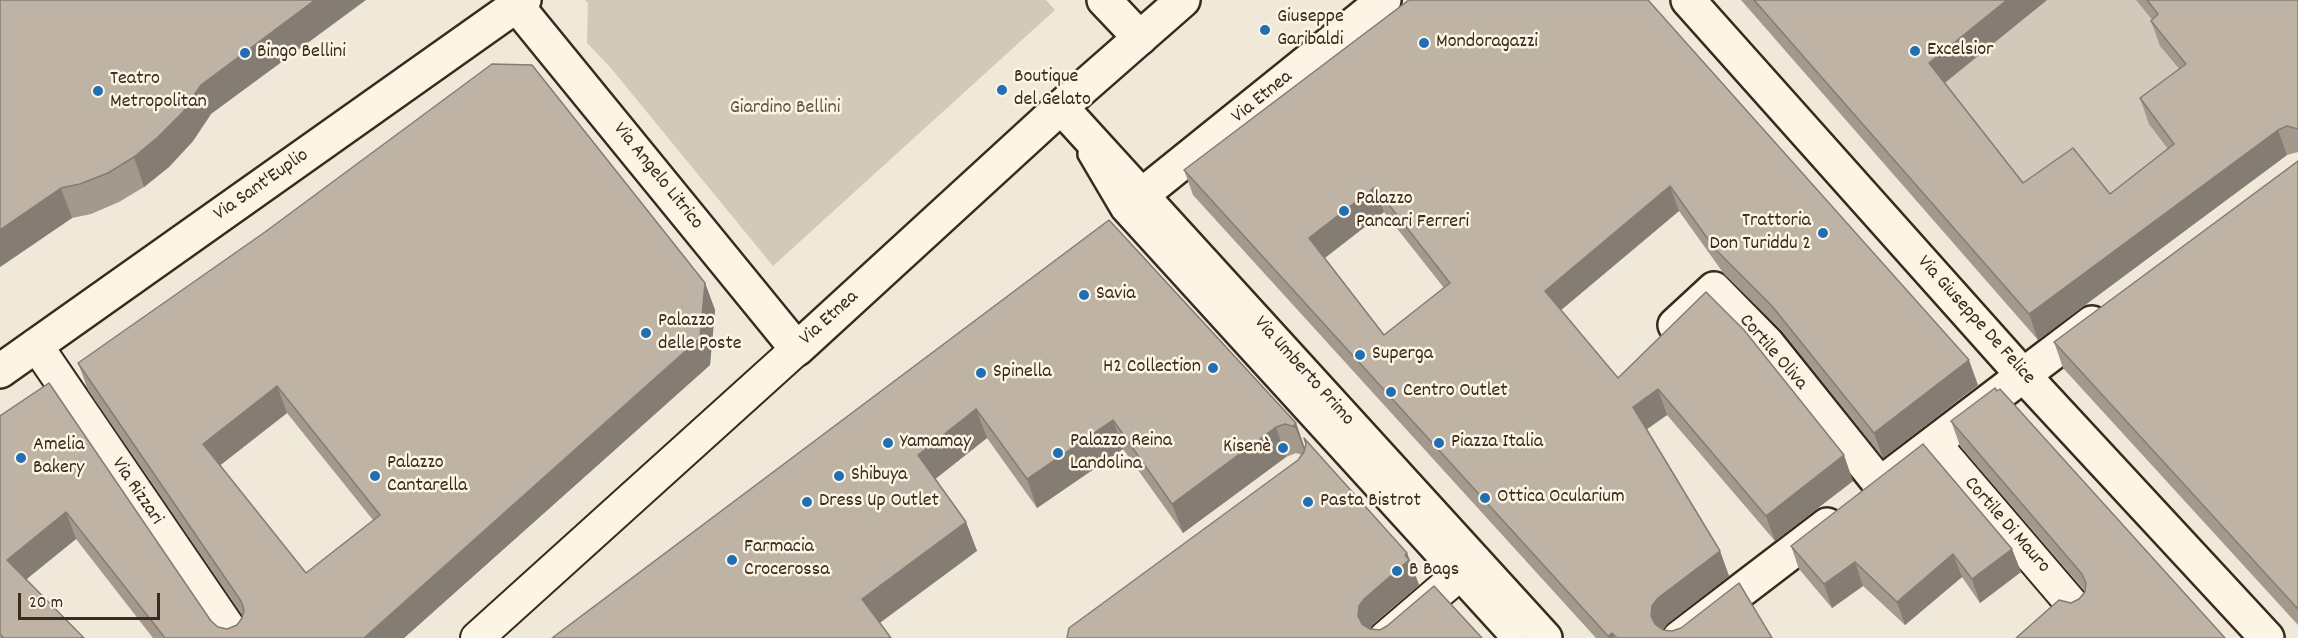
<!DOCTYPE html>
<meta charset="utf-8">
<style>
body{margin:0}
#map{position:relative;width:2298px;height:638px;overflow:hidden;background:#f0e9d9;font-family:Dekko,sans-serif}
canvas{display:block}
.scale{position:absolute;left:18px;top:593px;width:142px;height:27px;box-sizing:border-box;border:3px solid #3b2a1e;border-top:0;padding-left:8px;font-size:18px;line-height:21px;white-space:nowrap;color:#3b2a1e;-webkit-text-stroke:4px #fcf5e5;paint-order:stroke}
</style>
<div id="map">
<canvas width="2298" height="638"></canvas>
<div class="scale">20 m</div>
</div>
<script>
const context = document.querySelector('canvas').getContext('2d');
context.lineJoin = 'round';
function fillPath(path, color) { context.fillStyle = color; context.fill(path, 'evenodd'); }
const shape = rows => new Path2D(rows.map(r => 'M' + r).join(''));
function trace(path, color, width, dash) { context.strokeStyle = color; context.lineWidth = width; context.lineCap = dash ? 'butt' : 'round'; context.setLineDash(dash || []); context.stroke(path); }
function drawText(font, color, halo, rows, align = 'center') {
  context.font = font + ' Dekko,sans-serif'; context.lineWidth = 5; context.setLineDash([]); context.textBaseline = 'middle'; context.strokeStyle = halo; context.fillStyle = color; for (const [text, x, y, turn = 0] of rows) {
    context.save(); context.translate(x, y); context.rotate((+turn || 0) * Math.PI / 180); context.textAlign = isNaN(turn) ? turn : align; if (halo) context.strokeText(text, 0, 0); context.fillText(text, 0, 0); context.restore();
  }
}
fillPath(shape([
 [585,0,1046,0,1055,10,773,266,610,67,587,43,588,3],
 [2047,0,2136,0,2167,40,2160,46,2195,89,2183,169,2021,236,1938,88]
]), '#d2c9ba');
const service = shape([
 [1089,154,1122,210,1512,638]
]);
const pedestrian = shape([
 [36,345,236,638],
 [1934,443,2077,610],
 [477,638,797,349],
 [1385,638,1475,561]
]);
const minor = shape([
 [1688,0,2013,364,2267,638],
 [1675,325,1714,289,1767,343,1880,484],
 [1892,475,2092,323],
 [1679,638,1827,525]
]);
const tertiary = shape([
 [1104,0,1140,38],
 [517,6,797,349,1061,107]
]);
const secondary = shape([
 [1142,195,1384,0]
]);
const primary = shape([
 [1183,0,1061,107,1545,638],
 [0,371,524,0]
]);
trace(service, '#3b2a1e', 26);
trace(pedestrian, '#3b2a1e', 36);
trace(minor, '#3b2a1e', 38);
trace(tertiary, '#3b2a1e', 38);
trace(secondary, '#3b2a1e', 38);
trace(primary, '#3b2a1e', 38);
trace(service, '#fcf5e5', 21);
trace(pedestrian, '#fcf5e5', 32);
trace(minor, '#fcf5e5', 33);
trace(tertiary, '#fcf5e5', 33);
trace(secondary, '#fcf5e5', 33);
trace(primary, '#fcf5e5', 33);
fillPath(shape([
 [0,0,211,114,193,141,169,167,144,187,119,202,91,214,72,218,0,267],
 [1409,0,1978,385,1883,458,1782,331,1724,274,1679,211,1561,310,1618,378,1706,292,1853,481,1775,541,1667,415,1647,429,1720,551,1729,576,1667,624,1663,630,1672,631,1772,638,1596,638,1193,195,1184,170],
 [1384,212,1444,288,1384,335,1325,258],
 [1741,0,2047,0,1945,83,2023,183,2110,194,2168,149,2149,124,2140,98,2179,69,2160,46,2151,21,2152,20,2136,0,2298,0,2298,152,2287,155,2038,340],
 [2298,161,2298,625,2063,368,2054,342],
 [1109,220,1296,423,1305,448,1407,553,1419,585,1373,624,1370,629,1482,638,1067,638,1298,460,1302,455,1296,453,1286,457,1183,533,1123,449,1037,508,987,438,935,479,966,522,977,551,552,638],
 [265,232,705,283,715,310,710,365,404,638,153,638,76,539,26,579,84,638,0,638,0,416,218,627,227,629,237,625,242,618,243,616,88,390,78,363],
 [287,413,373,520,306,573,220,465],
 [1951,421,2225,638,2071,603,2079,599,2085,591,1960,446],
 [1791,546,2012,549,2021,572,1980,603,1962,577,1905,625,1863,586,1832,608,1799,569]
]), '#a39a8d');
fillPath(shape([
 [315,0,366,0,211,114,193,141,169,167,144,187,134,157,201,85],
 [2007,0,2047,0,1938,88,1929,63],
 [2278,130,2287,155,2038,340,2029,314],
 [1670,186,1679,211,1554,316,1545,291],
 [1375,187,1384,212,1318,263,1309,238],
 [61,188,72,218,0,267,0,230],
 [705,283,715,310,710,365,404,638,364,638],
 [1969,360,1978,385,1883,458,1874,433],
 [277,386,287,413,213,471,203,444],
 [1658,389,1667,415,1643,432,1633,407],
 [976,409,987,438,929,484,918,455],
 [1113,420,1123,449,1037,508,1027,479],
 [1296,423,1306,452,1305,453,1295,427,1294,425],
 [1276,427,1286,457,1183,533,1172,504],
 [1844,455,1853,481,1775,541,1766,516],
 [66,512,76,539,17,587,7,560],
 [966,522,977,551,873,628,862,599],
 [2012,549,2021,572,1980,603,1972,579],
 [1720,551,1729,576,1667,624,1662,631,1661,638,1651,616,1652,606,1658,598],
 [1407,553,1419,585,1373,624,1368,631,1368,638,1358,616,1359,606,1364,599],
 [1953,554,1962,577,1905,625,1897,602],
 [1855,562,1863,586,1832,608,1824,584],
 [1612,633,1614,638,1609,638,1608,636]
]), '#857d73');
const building = shape([
 [0,0,315,0,201,85,183,112,158,137,134,157,108,173,80,184,61,188,0,230,0,0],
 [1409,0,1648,0,1969,360,1874,433,1772,306,1715,249,1670,186,1545,291,1618,378,1706,292,1744,330,1844,455,1766,516,1658,389,1633,407,1720,551,1658,598,1652,606,1651,616,1655,624,1663,630,1672,631,1681,628,1739,583,1772,638,1617,638,1612,633,1608,636,1184,170,1409,0],
 [1375,187,1450,283,1384,335,1309,238,1375,187],
 [1754,0,2007,0,1929,63,2023,183,2073,148,2110,194,2174,144,2140,98,2186,64,2151,21,2158,14,2147,0,2298,0,2298,129,2287,126,2278,130,2029,314,1754,0],
 [492,64,532,65,705,283,700,338,364,638,165,638,66,512,7,560,84,638,4,638,0,634,0,416,49,383,211,621,218,627,227,629,237,625,242,618,244,610,241,601,78,363,265,232,492,64],
 [277,386,380,515,306,573,203,444,277,386],
 [2298,161,2298,609,2054,342,2298,161],
 [1109,220,1296,423,1294,425,1295,427,1285,424,1276,427,1172,504,1113,420,1027,479,976,409,918,455,966,522,862,599,891,638,552,638,1109,220],
 [1995,388,1997,391,2000,389,2225,638,2016,638,2059,600,2071,603,2079,599,2085,592,2086,583,2082,574,1951,421,1995,388],
 [1304,438,1407,553,1405,555,1409,560,1364,599,1359,606,1358,616,1362,624,1370,629,1380,630,1387,626,1434,586,1482,638,1067,638,1069,628,1298,460,1304,452,1306,444,1304,438],
 [1923,444,2012,549,1972,579,1953,554,1897,602,1855,562,1824,584,1791,546,1923,444]
]);
fillPath(building, '#beb3a4');
trace(building, '#857d73', 1.5);
for (const [x, y, r, color] of [
 [1265,30,6,"#1f6fb2"],
 [1424,43,6,"#1f6fb2"],
 [1915,51,6,"#1f6fb2"],
 [245,53,6,"#1f6fb2"],
 [1002,90,6,"#1f6fb2"],
 [98,91,6,"#1f6fb2"],
 [1344,211,6,"#1f6fb2"],
 [1823,233,6,"#1f6fb2"],
 [1084,295,6,"#1f6fb2"],
 [646,333,6,"#1f6fb2"],
 [1360,355,6,"#1f6fb2"],
 [1213,368,6,"#1f6fb2"],
 [981,373,6,"#1f6fb2"],
 [1391,392,6,"#1f6fb2"],
 [888,443,6,"#1f6fb2"],
 [1439,443,6,"#1f6fb2"],
 [1283,448,6,"#1f6fb2"],
 [1058,453,6,"#1f6fb2"],
 [21,458,6,"#1f6fb2"],
 [375,476,6,"#1f6fb2"],
 [839,476,6,"#1f6fb2"],
 [1485,498,6,"#1f6fb2"],
 [807,502,6,"#1f6fb2"],
 [1308,502,6,"#1f6fb2"],
 [732,560,6,"#1f6fb2"],
 [1397,571,6,"#1f6fb2"]
]) { const dot = new Path2D(); dot.arc(x, y, r, 0, 2 * Math.PI); context.fillStyle = color; context.fill(dot); trace(dot, '#fcf5e5', 2); }
drawText('20px', '#3b2a1e', '#fcf5e5', [
 ["Giuseppe",1277,18],
 ["Garibaldi",1277,41],
 ["Mondoragazzi",1436,43],
 ["Excelsior",1927,51],
 ["Bingo Bellini",257,53],
 ["Boutique",1014,78],
 ["del Gelato",1014,101],
 ["Teatro",110,80],
 ["Metropolitan",110,103],
 ["Palazzo",1356,200],
 ["Pancari Ferreri",1356,223],
 ["Trattoria",1811,222,"right"],
 ["Don Turiddu 2",1811,245,"right"],
 ["Savia",1096,295],
 ["Palazzo",658,322],
 ["delle Poste",658,345],
 ["Superga",1372,355],
 ["H2 Collection",1201,368,"right"],
 ["Spinella",993,373],
 ["Centro Outlet",1403,392],
 ["Palazzo Reina",1070,442],
 ["Landolina",1070,465],
 ["Yamamay",900,443],
 ["Piazza Italia",1451,443],
 ["Amelia",33,446],
 ["Bakery",33,469],
 ["Kisenè",1271,448,"right"],
 ["Palazzo",387,464],
 ["Cantarella",387,487],
 ["Shibuya",851,476],
 ["Ottica Ocularium",1497,498],
 ["Dress Up Outlet",819,502],
 ["Pasta Bistrot",1320,502],
 ["Farmacia",744,548],
 ["Crocerossa",744,571],
 ["B Bags",1409,571]
], 'left');
drawText('20px', '#3b2a1e', '#fcf5e5', [
 ["Via Etnea",1263,98,-39],
 ["Via Angelo Litrico",657,177,51],
 ["Via Sant'Euplio",262,186,-35],
 ["Via Etnea",830,319,-42],
 ["Via Giuseppe De Felice",1975,321,48],
 ["Cortile Oliva",1772,353,49],
 ["Via Umberto Primo",1303,372,48],
 ["Via Rizzari",136,492,56],
 ["Cortile Di Mauro",2006,526,49]
]);
drawText('20px', '#615245', '#fcf5e5', [
 ["Giardino Bellini",785,109]
]);
</script>
